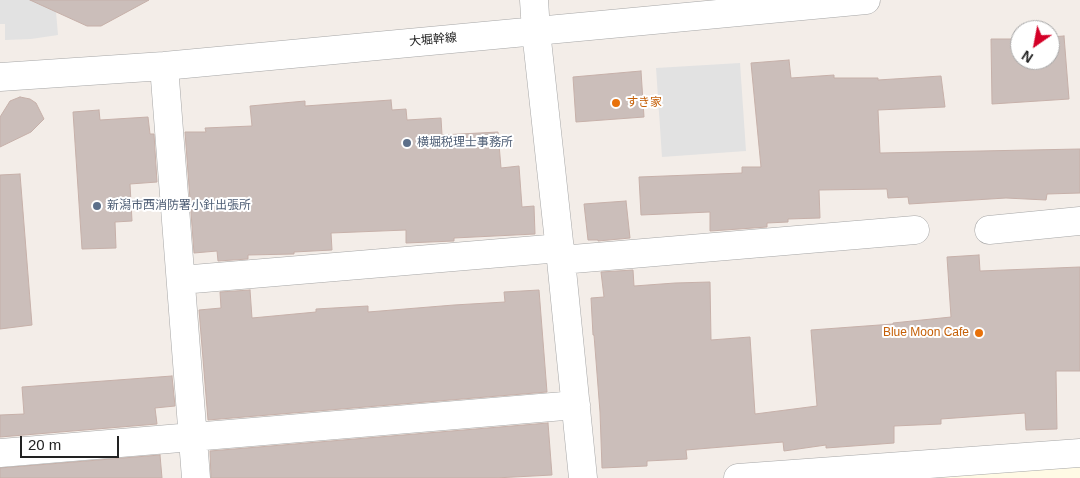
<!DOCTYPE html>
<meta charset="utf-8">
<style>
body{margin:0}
#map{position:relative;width:1080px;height:478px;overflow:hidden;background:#f3ede8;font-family:Helvetica,sans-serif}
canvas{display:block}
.north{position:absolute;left:1010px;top:20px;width:50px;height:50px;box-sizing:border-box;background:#fff;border:1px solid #a7a7a7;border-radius:50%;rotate:213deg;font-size:14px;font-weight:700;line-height:20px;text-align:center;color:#222}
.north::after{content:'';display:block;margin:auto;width:18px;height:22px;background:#d40027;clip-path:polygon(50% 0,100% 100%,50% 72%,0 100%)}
.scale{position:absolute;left:20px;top:436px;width:99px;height:22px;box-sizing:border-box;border:2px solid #222;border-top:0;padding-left:6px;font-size:15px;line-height:18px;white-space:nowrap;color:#222;-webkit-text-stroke:4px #fff;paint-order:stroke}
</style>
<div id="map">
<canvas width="1080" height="478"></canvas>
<div class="north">N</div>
<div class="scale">20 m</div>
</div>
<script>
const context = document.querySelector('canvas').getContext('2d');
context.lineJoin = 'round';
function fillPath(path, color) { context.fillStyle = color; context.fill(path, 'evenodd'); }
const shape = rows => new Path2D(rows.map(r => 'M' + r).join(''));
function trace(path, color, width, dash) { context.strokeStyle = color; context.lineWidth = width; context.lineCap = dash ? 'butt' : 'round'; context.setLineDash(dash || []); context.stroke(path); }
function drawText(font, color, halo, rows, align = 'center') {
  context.font = font + ' Helvetica,"Noto Sans JP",sans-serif'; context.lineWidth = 4; context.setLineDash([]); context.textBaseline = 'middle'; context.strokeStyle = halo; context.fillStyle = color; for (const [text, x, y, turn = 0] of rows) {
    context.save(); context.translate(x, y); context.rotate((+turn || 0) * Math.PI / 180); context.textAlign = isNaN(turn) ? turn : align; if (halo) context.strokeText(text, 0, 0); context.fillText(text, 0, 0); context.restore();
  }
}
fillPath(shape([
 [1080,464,1080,478,887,478]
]), '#fffae5');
fillPath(shape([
 [0,0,55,0,58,35,31,39,5,40,5,24,0,24],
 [740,63,746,151,662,157,656,68]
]), '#e2e2e2');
const building = shape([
 [30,0,149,0,101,26,87,26,30,0],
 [1064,36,1069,99,992,104,991,39,1020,39,1020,60,1050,60,1050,37,1064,36],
 [789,60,791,78,834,75,834,78,878,78,878,80,941,76,945,107,878,110,880,153,1080,149,1080,193,1047,194,1046,200,1006,198,909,204,908,197,888,198,887,189,819,190,820,218,788,219,788,222,767,223,767,227,725,230,710,231,710,212,641,215,639,177,742,173,742,167,761,167,751,63,789,60],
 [641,71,644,117,576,122,573,77,641,71],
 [20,97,30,99,36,103,44,119,31,132,0,147,0,117,10,101,20,97],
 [391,100,392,110,406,109,407,120,441,118,442,135,498,132,501,168,519,166,522,207,534,206,535,234,454,238,454,241,406,243,406,230,331,233,332,250,294,252,294,254,248,255,248,259,218,261,217,251,194,253,185,132,206,132,205,128,252,126,250,106,305,101,305,106,391,100],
 [99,110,100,120,148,117,150,134,154,134,157,182,130,184,132,221,115,222,116,248,82,249,73,112,99,110],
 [20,174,32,325,0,329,0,175,20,174],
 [626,201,630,238,598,241,598,240,588,240,584,204,626,201],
 [979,255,980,271,1080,267,1080,371,1056,371,1057,429,1026,430,1025,413,941,419,941,424,894,426,894,443,826,448,826,445,784,451,783,442,686,450,687,459,647,461,647,466,602,468,600,412,594,335,593,335,591,298,604,297,601,272,633,270,634,286,675,283,710,282,711,340,750,337,755,414,817,406,811,330,893,324,893,323,951,317,947,257,979,255],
 [250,290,252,318,316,312,316,309,368,306,368,312,454,305,505,302,504,292,539,290,547,392,208,420,199,310,221,308,220,292,250,290],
 [172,376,175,406,155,408,157,424,0,437,0,415,24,414,22,387,172,376],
 [548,423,552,475,495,478,211,478,210,451,548,423],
 [160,455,162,478,0,478,0,468,160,455]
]);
fillPath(building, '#cbbeba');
trace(building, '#c6b0a9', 1);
const minor = shape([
 [534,0,536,31,561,260,583,478],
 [164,66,196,478],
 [0,77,164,66,866,0],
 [989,230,1080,221],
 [561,260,915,230],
 [181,280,560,248],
 [0,453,576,405],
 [738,478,1080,453]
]);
trace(minor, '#a6a6a6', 29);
trace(minor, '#fff', 28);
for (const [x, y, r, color] of [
 [616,103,5,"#e8710a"],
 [407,143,5,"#5c6f8a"],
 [97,206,5,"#5c6f8a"],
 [979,333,5,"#e8710a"]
]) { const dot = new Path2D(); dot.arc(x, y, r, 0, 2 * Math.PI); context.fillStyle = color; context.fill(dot); trace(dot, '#fff', 2); }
drawText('12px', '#222', '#fff', [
 ["大堀幹線",433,40,-5]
]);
drawText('12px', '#c56008', '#fff', [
 ["すき家",626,103],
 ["Blue Moon Cafe",969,333,"right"]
], 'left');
drawText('12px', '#4e5e75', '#fff', [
 ["横堀税理士事務所",417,143],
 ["新潟市西消防署小針出張所",107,206]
], 'left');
</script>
